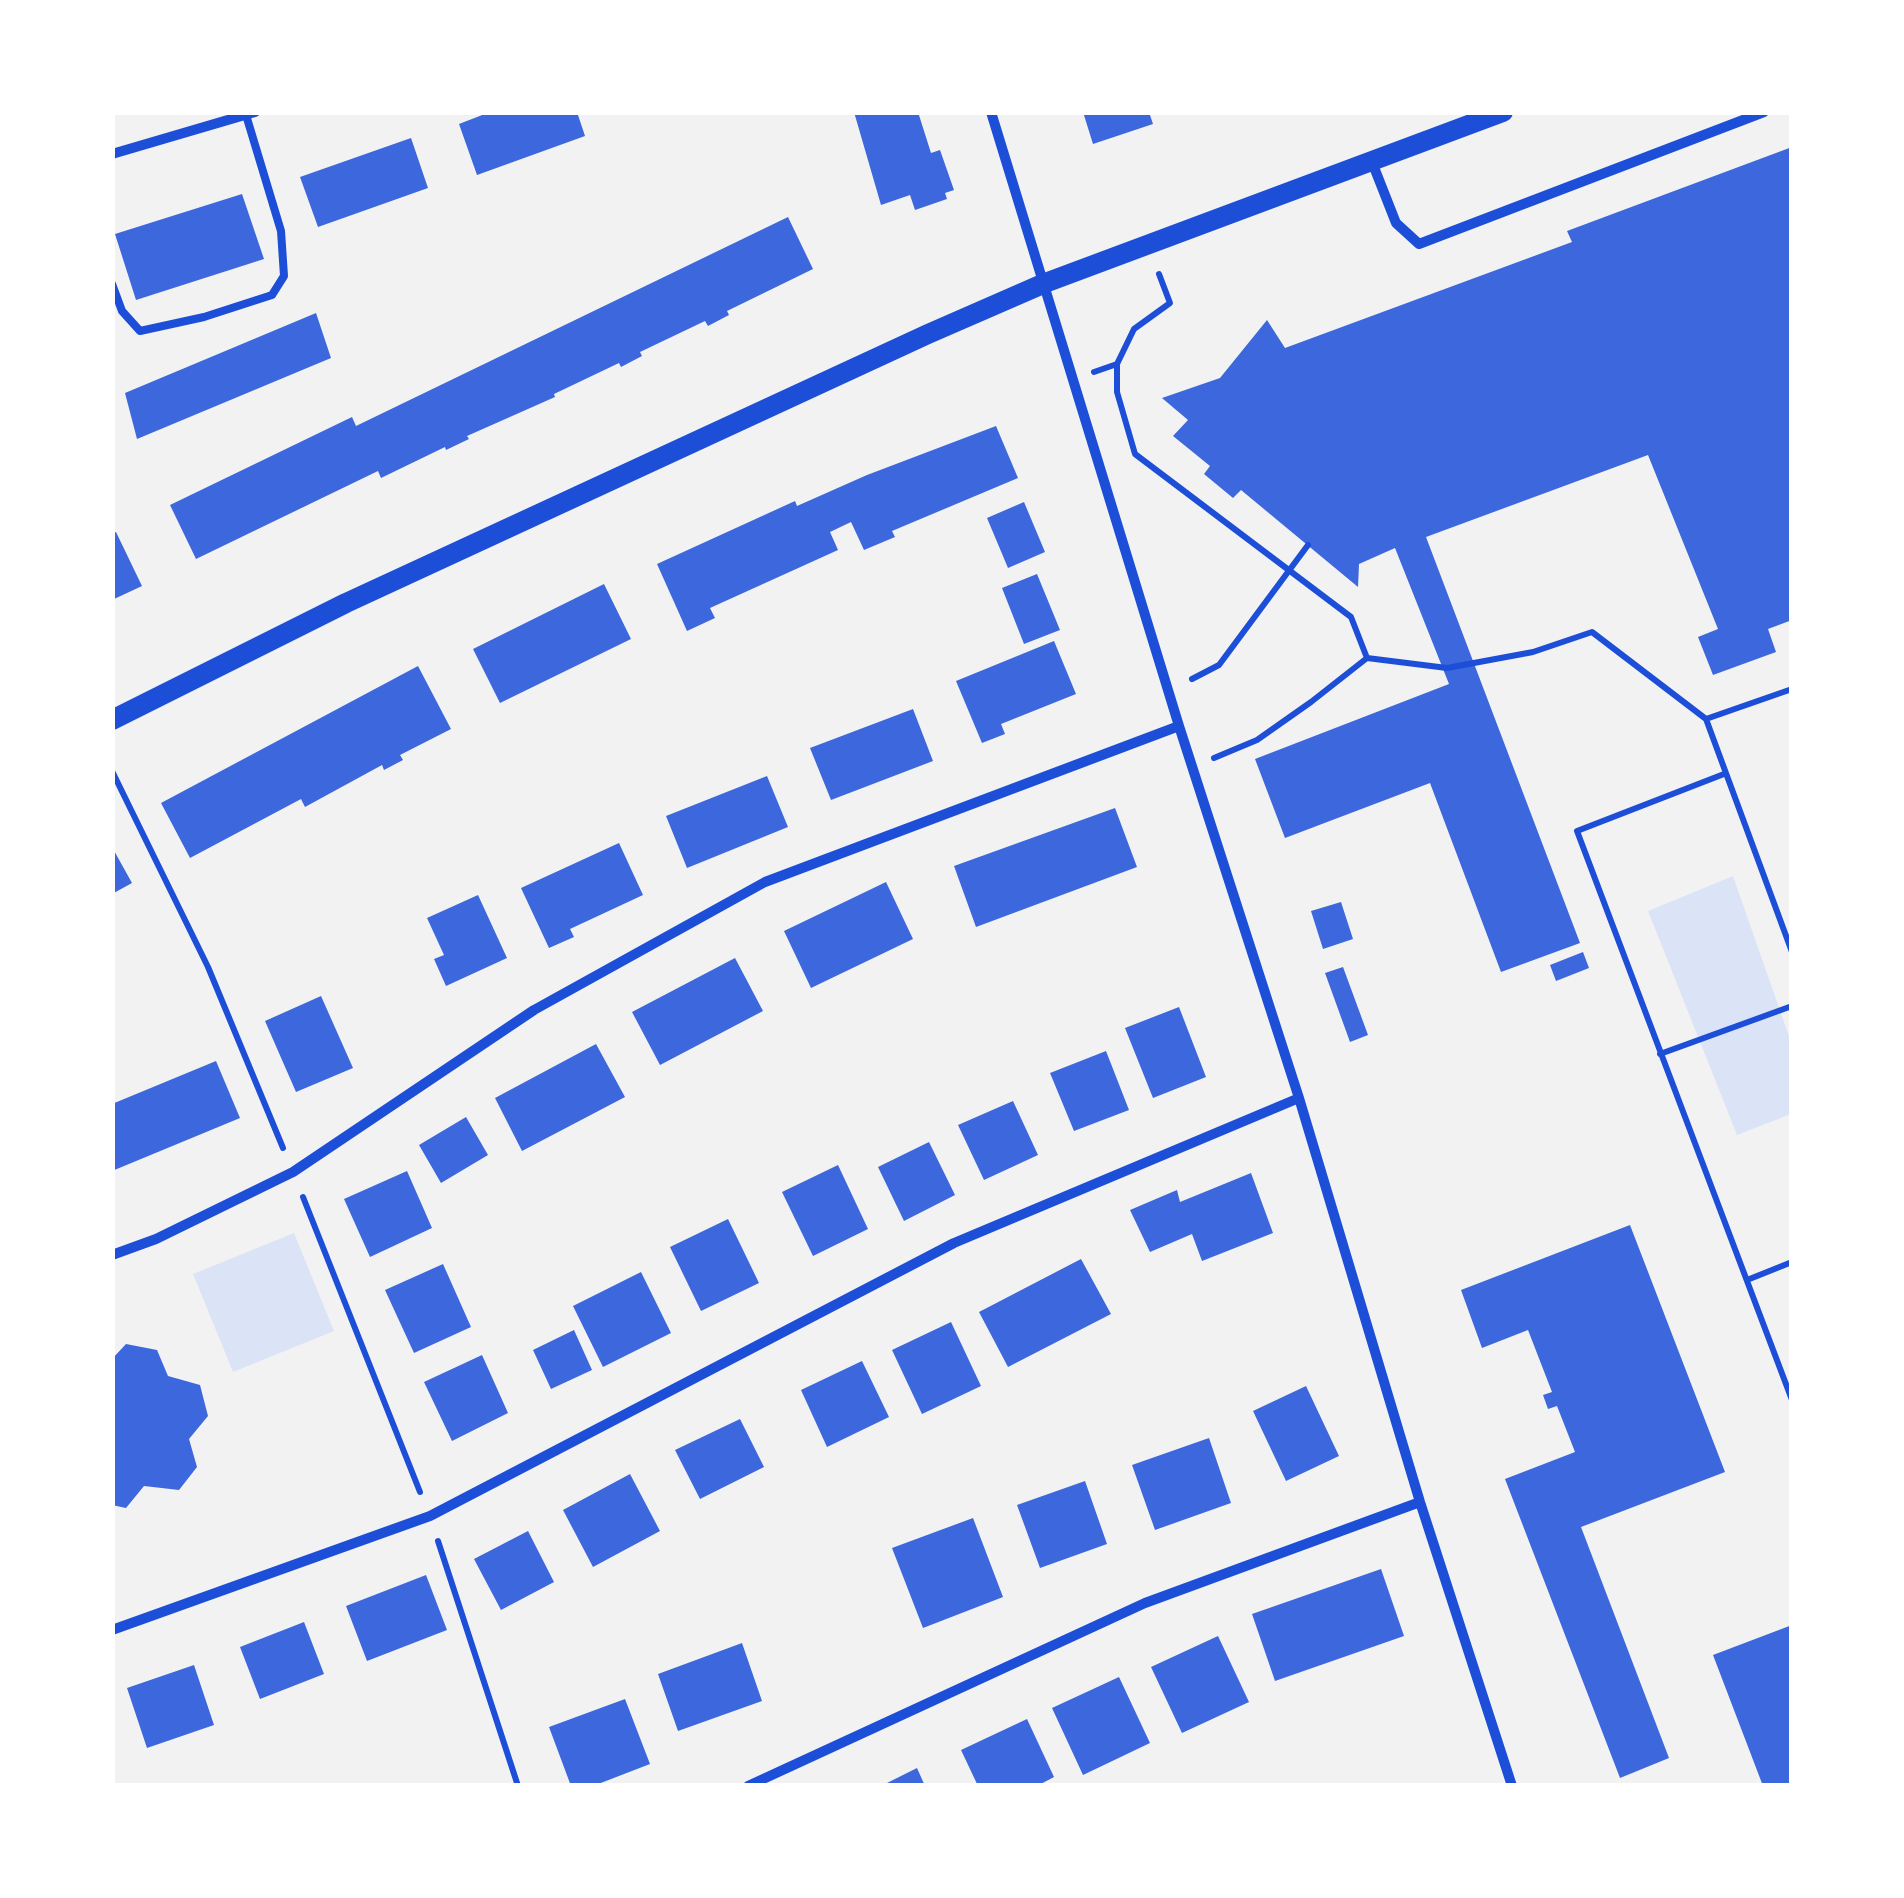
<!DOCTYPE html>
<style>
body{margin:0}
#map{position:relative;width:1904px;height:1898px;overflow:hidden;background:#f2f2f2;font-family:"Space Grotesk",sans-serif}
canvas{display:block}
.frame{position:absolute;inset:0;border:115px solid #fff;pointer-events:none}
</style>
<div id="map">
<canvas width="1904" height="1898"></canvas>
<div class="frame"></div>
</div>
<script>
const context = document.querySelector('canvas').getContext('2d');
context.lineJoin = 'round';
function fillPath(path, color) { context.fillStyle = color; context.fill(path, 'evenodd'); }
const shape = rows => new Path2D(rows.map(r => 'M' + r).join(''));
function trace(path, color, width, dash) { context.strokeStyle = color; context.lineWidth = width; context.lineCap = dash ? 'butt' : 'round'; context.setLineDash(dash || []); context.stroke(path); }
fillPath(shape([
 [1733,876,1791,1042,1791,1114,1737,1135,1648,911],
 [294,1233,334,1331,233,1372,193,1274]
]), '#dbe4f7');
fillPath(shape([
 [490,112,577,112,585,136,477,175,459,124],
 [854,112,918,112,931,153,940,150,954,190,945,193,947,199,915,210,910,195,881,205],
 [1083,112,1149,112,1153,124,1093,144],
 [411,138,428,188,318,227,300,177],
 [1792,147,1792,620,1768,629,1776,652,1713,675,1698,637,1718,629,1648,455,1426,537,1580,943,1501,972,1430,783,1285,838,1255,759,1449,684,1395,548,1359,564,1358,587,1241,490,1233,498,1204,474,1210,466,1173,436,1188,420,1162,398,1220,378,1267,320,1285,348,1572,242,1567,231],
 [242,194,264,259,136,300,115,234],
 [788,217,813,269,727,311,729,315,708,326,705,321,640,352,642,356,621,367,619,363,554,394,555,397,467,436,469,439,446,450,445,447,381,478,378,471,196,559,170,505,352,417,356,426],
 [316,313,331,358,137,439,125,393],
 [996,426,1018,478,892,531,895,537,864,550,851,522,830,532,838,550,710,608,715,618,687,631,657,564,795,501,797,506,867,475],
 [1024,502,1045,552,1008,568,987,518],
 [116,532,142,586,112,600,112,534],
 [1037,574,1060,630,1024,644,1002,588],
 [604,584,631,639,500,703,473,649],
 [1054,641,1076,694,1001,724,1005,734,982,743,956,681],
 [418,666,451,729,400,755,403,760,384,770,382,765,305,807,301,799,190,858,161,803],
 [913,709,933,761,831,800,810,748],
 [767,776,788,827,687,868,666,816],
 [1115,808,1137,867,976,927,954,866],
 [619,843,643,895,570,929,574,937,549,948,521,888],
 [112,847,132,883,112,894],
 [886,882,913,939,811,988,784,931],
 [478,895,507,958,446,986,434,959,444,955,427,918],
 [1341,902,1353,939,1323,949,1311,911],
 [1583,952,1589,968,1556,981,1550,965],
 [735,958,763,1011,660,1065,632,1012],
 [1343,967,1368,1035,1350,1042,1325,973],
 [321,996,353,1068,296,1092,265,1021],
 [1179,1007,1206,1077,1153,1098,1125,1028],
 [596,1044,625,1097,522,1151,495,1098],
 [1106,1051,1129,1110,1074,1131,1050,1073],
 [216,1061,240,1118,112,1171,112,1104],
 [1013,1101,1038,1155,984,1180,958,1125],
 [466,1117,488,1155,441,1183,419,1145],
 [929,1142,955,1195,904,1221,878,1167],
 [838,1165,868,1229,813,1256,782,1192],
 [407,1171,432,1228,370,1257,344,1199],
 [1251,1173,1273,1233,1202,1261,1192,1234,1150,1252,1130,1210,1177,1190,1180,1202],
 [728,1219,759,1283,701,1311,670,1247],
 [1630,1225,1725,1472,1581,1527,1669,1758,1620,1778,1505,1479,1575,1452,1557,1406,1548,1409,1543,1395,1552,1392,1528,1330,1482,1348,1461,1290],
 [1081,1259,1111,1314,1008,1367,979,1312],
 [443,1264,471,1327,414,1353,385,1290],
 [641,1272,671,1333,603,1367,573,1306],
 [951,1322,981,1386,922,1414,892,1350],
 [574,1330,592,1370,551,1389,533,1350],
 [126,1344,157,1350,168,1376,200,1385,208,1416,189,1439,197,1467,179,1490,144,1486,126,1508,112,1505,112,1359],
 [482,1355,508,1413,452,1441,424,1382],
 [862,1361,889,1417,827,1447,801,1390],
 [1306,1386,1339,1456,1286,1481,1253,1411],
 [740,1419,764,1467,700,1499,675,1450],
 [1209,1438,1231,1503,1155,1530,1132,1465],
 [630,1474,660,1531,593,1567,563,1510],
 [1085,1481,1107,1544,1040,1568,1017,1505],
 [973,1518,1003,1597,923,1628,892,1548],
 [528,1531,554,1582,501,1610,474,1559],
 [1381,1569,1404,1636,1275,1681,1252,1614],
 [426,1575,447,1630,367,1661,346,1606],
 [304,1622,324,1674,260,1699,240,1647],
 [1792,1625,1792,1786,1763,1786,1713,1655],
 [1218,1636,1249,1702,1182,1733,1151,1667],
 [742,1643,762,1701,678,1731,658,1674],
 [194,1665,214,1725,147,1748,127,1688],
 [1119,1677,1150,1743,1083,1775,1052,1708],
 [625,1699,650,1764,593,1786,571,1786,549,1727],
 [1027,1719,1054,1777,1037,1786,978,1786,961,1750],
 [917,1768,925,1786,881,1786]
]), '#3d67dc');
trace(shape([
 [1159,274,1170,303,1134,329,1117,364,1117,392,1135,454,1351,617,1367,658,1447,668,1533,652,1592,632,1706,719],
 [1094,372,1117,364],
 [1192,679,1219,665,1308,545],
 [1792,689,1706,719,1792,952],
 [1214,758,1257,740,1311,702,1367,658],
 [112,771,208,967,283,1148],
 [1724,774,1577,831,1792,1400],
 [1660,1054,1792,1006],
 [303,1197,420,1492],
 [1747,1280,1792,1262],
 [438,1541,518,1786]
]), '#1d4ed8', 6);
trace(shape([
 [112,284,122,311,140,331,204,317,272,295,284,276,281,231,246,115]
]), '#1d4ed8', 8);
trace(shape([
 [991,112,1179,726,1299,1098,1420,1502,1512,1786],
 [112,154,255,112],
 [1372,162,1396,223,1419,244,1764,112],
 [112,1255,156,1239,293,1172,534,1010,765,882,1179,726],
 [112,1630,430,1516,954,1243,1299,1098],
 [748,1786,1145,1603,1420,1502]
]), '#1d4ed8', 10);
trace(shape([
 [112,720,346,603,928,334,1045,283,1503,112]
]), '#1d4ed8', 20);
</script>
